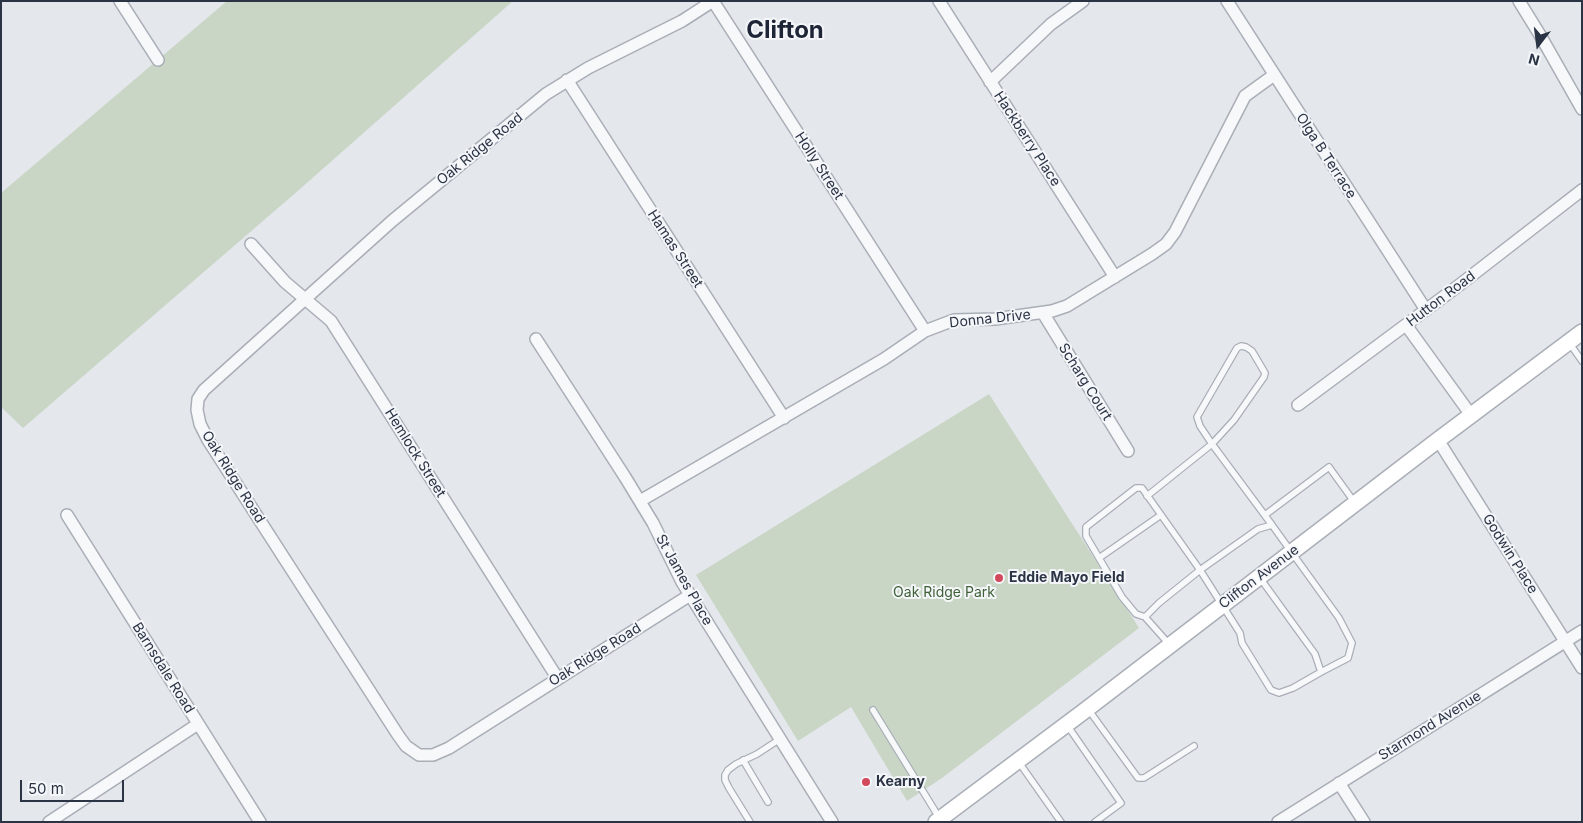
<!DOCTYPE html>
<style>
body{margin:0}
#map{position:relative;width:1583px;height:823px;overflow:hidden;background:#e4e7ec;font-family:Inter,sans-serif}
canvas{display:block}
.frame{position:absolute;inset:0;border:2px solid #2b3445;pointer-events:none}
.north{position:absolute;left:1513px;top:20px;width:50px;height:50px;-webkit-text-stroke:4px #f4f6f9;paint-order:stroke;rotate:195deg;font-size:14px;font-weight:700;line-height:20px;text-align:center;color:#2b3445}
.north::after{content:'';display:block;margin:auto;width:18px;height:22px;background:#2b3445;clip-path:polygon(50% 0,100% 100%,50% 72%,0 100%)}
.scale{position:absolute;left:20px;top:780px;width:104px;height:22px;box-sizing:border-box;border:2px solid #2b3445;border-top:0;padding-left:6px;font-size:15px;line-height:18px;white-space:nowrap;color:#2b3445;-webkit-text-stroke:4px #f4f6f9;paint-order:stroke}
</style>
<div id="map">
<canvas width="1583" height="823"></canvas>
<div class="frame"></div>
<div class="north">N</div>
<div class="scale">50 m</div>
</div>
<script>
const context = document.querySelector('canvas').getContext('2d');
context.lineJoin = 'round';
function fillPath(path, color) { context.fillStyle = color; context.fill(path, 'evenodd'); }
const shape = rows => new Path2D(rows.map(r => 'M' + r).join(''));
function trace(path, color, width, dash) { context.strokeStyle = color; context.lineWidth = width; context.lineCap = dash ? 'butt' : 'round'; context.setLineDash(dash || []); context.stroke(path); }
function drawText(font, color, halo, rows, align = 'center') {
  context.font = font + ' Inter,sans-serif'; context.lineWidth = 4; context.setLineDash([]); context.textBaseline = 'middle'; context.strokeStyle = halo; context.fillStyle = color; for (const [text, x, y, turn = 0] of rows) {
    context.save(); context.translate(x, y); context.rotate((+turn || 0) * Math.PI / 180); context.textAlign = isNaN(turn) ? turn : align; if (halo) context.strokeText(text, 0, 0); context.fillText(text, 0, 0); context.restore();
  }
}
fillPath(shape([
 [227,1,513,1,300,189,23,428,1,407,1,193],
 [989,394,1139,628,942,778,907,801,851,707,798,741,696,575]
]), '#c9d6c5');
const lane = shape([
 [1570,344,1582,361],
 [1147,496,1212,444,1234,420,1264,377,1265,373,1252,351,1246,347,1241,346,1237,348,1197,417,1200,426,1212,444,1272,525],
 [1265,515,1329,467,1355,503],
 [1099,558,1161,515],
 [1145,617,1136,614,1122,597,1086,536,1086,527,1136,488,1142,488,1200,570,1240,633,1242,643,1271,690,1279,693,1293,688,1321,672,1315,654,1260,578],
 [1169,644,1145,617,1159,603,1200,570,1258,529,1272,525,1339,618,1352,643,1348,658,1321,672],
 [1088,709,1138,778,1144,778,1194,746],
 [873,710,940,819],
 [1067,725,1121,803,1095,822],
 [743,760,768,802],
 [1018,761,1061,822],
 [750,822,729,788,725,780,725,775,728,770,736,764,757,754,780,739]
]);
const street = shape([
 [120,1,158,60],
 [713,1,925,331],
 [939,1,1115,277],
 [1227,1,1426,310],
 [1519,1,1540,35,1582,109],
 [567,80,784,418],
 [990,82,1051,24,1083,1],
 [251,244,285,282,331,321,558,679],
 [1043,313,1128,451],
 [1406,325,1471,415],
 [536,339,625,477,653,523,682,582,832,822],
 [1298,405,1462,283,1582,190],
 [1438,440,1582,668],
 [640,501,884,359,925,331,954,320,995,319,1052,311,1067,306,1152,254,1166,244,1175,232,1245,96,1274,75],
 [67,515,260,822],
 [690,595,449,748,433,755,419,755,406,746,398,735,208,440,200,424,197,410,198,399,204,390,304,300,392,221,546,94,588,68,682,21,713,1],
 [1339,783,1364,822],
 [49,822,198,724],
 [1278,822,1582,631]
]);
const secondary = shape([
 [936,822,1083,712,1438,440,1582,332]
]);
trace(lane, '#a9aeb7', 8);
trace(street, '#a9aeb7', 14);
trace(secondary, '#a9aeb7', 18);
trace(lane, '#f7f8fa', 5.5);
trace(street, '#f7f8fa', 11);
trace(secondary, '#fff', 15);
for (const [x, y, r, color] of [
 [999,578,5,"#d1495b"],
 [866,782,5,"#d1495b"]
]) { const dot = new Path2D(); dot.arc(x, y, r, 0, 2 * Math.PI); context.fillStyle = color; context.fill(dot); trace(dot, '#f4f6f9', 2); }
drawText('14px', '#2b3445', '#f4f6f9', [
 ["Hackberry Place",1027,139,57],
 ["Oak Ridge Road",480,149,-39],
 ["Olga B Terrace",1326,156,57],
 ["Holly Street",819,166,57],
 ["Hamas Street",675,249,57],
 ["Hutton Road",1441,299,-37],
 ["Donna Drive",990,319,-6],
 ["Scharg Court",1085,382,58],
 ["Hemlock Street",415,453,58],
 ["Oak Ridge Road",233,477,58],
 ["Godwin Place",1510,554,58],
 ["Clifton Avenue",1259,577,-37],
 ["St James Place",684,580,61],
 ["Oak Ridge Road",595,655,-32],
 ["Barnsdale Road",163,668,58],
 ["Starmond Avenue",1430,726,-32]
]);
drawText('bold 14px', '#2b3445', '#f4f6f9', [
 ["Eddie Mayo Field",1009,578],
 ["Kearny",876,782]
], 'left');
drawText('14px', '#3f6138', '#f4f6f9', [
 ["Oak Ridge Park",944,593]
]);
drawText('bold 24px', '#1d2536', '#f4f6f9', [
 ["Clifton",785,31]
]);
</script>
